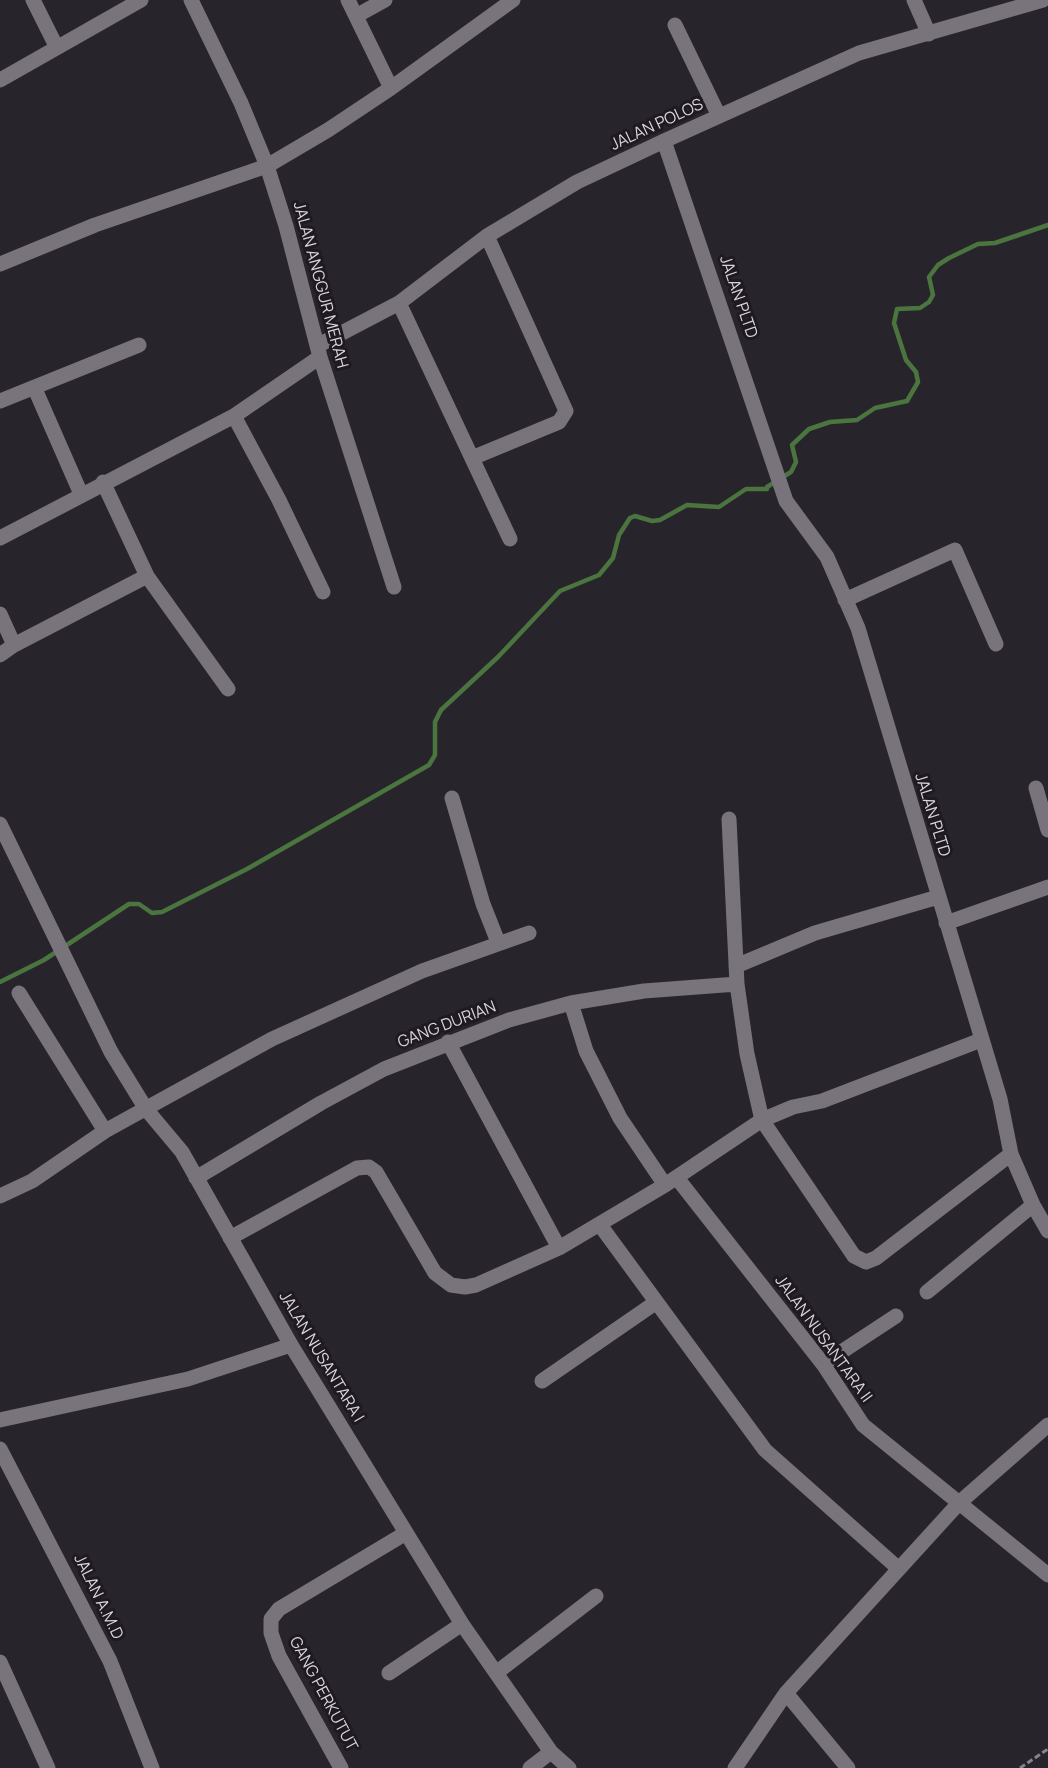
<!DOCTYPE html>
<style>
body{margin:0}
canvas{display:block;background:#28242b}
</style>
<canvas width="1048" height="1768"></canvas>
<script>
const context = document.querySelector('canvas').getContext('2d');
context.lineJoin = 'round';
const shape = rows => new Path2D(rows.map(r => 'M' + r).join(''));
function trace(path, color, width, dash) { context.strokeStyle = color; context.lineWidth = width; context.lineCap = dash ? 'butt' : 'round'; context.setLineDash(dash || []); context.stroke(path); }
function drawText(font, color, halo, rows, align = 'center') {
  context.font = font + ' Manrope,sans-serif'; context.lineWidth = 6; context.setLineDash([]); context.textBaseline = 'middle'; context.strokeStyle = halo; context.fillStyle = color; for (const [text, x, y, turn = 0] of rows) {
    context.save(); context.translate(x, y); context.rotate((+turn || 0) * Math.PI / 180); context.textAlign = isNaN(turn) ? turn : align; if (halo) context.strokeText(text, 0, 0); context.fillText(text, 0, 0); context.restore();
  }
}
trace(shape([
 [0,982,44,960,129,904,139,904,152,913,162,912,247,869,429,765,435,755,435,722,441,710,498,657,560,591,599,575,613,558,619,535,630,518,635,516,652,521,660,520,687,505,719,507,746,489,767,489,767,487,791,472,796,462,792,445,809,429,830,422,857,420,875,408,907,401,918,382,916,372,906,360,894,323,897,309,920,308,929,302,933,295,929,277,938,265,949,258,978,244,995,243,1048,225]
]), '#4a753f', 4.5);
trace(shape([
 [1020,1768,1048,1749]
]), '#87848a', 3, [6, 3]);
trace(shape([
 [33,0,56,46],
 [191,0,241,103,267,166,286,226,320,357,394,587],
 [348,0,391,88],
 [914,0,929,34],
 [356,16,385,0],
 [675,25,719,116],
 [0,80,141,0],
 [664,141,786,501,827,557,858,628,1000,1099,1011,1154,1033,1205,1048,1231],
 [0,264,95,225,267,166,328,130,391,88,513,0],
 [399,303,510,539],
 [317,346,399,303,487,236,577,182,664,141,859,53,1043,0],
 [35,389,81,494],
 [0,401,139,345],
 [234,416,279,500,323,592],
 [472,458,559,422,566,411,487,236],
 [0,538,234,416,320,357],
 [147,576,228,689],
 [845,600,955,550,996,644],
 [0,614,14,645],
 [0,655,14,645,147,576,103,482],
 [1036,788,1048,830],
 [452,798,483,904,498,942],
 [729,819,737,984,747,1054,762,1120,854,1256,866,1262,876,1258,1011,1154],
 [0,824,111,1052,146,1109,182,1152,291,1345,462,1624,551,1752,569,1768],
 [946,923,1048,887],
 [736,966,815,933,938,897],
 [19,993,105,1131],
 [571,1003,586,1051,620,1118,665,1185,762,1120,793,1107,822,1101,981,1040],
 [448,1042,559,1248],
 [196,1178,321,1103,384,1069,509,1020,571,1003,644,991,737,984],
 [677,1178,823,1364,863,1425,1048,1575],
 [0,1196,32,1181,105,1131,272,1039,422,971,529,933],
 [600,1225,765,1450,899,1569],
 [230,1238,357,1168,369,1167,376,1172,435,1273,451,1285,465,1287,476,1285,559,1248,665,1185],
 [927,1292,1033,1205],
 [823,1364,896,1316],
 [542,1381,655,1303],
 [0,1420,188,1379,291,1345],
 [0,1449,110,1661,152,1768],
 [0,1662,48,1768],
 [389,1673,462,1624],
 [496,1673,596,1596],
 [786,1693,848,1768],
 [341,1768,279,1656,271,1633,271,1619,279,1609,406,1533],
 [530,1768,551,1752],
 [735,1768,786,1693,959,1503,1048,1425]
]), '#79737c', 15);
drawText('16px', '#d9d6db', '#1f1a21', [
 ["JALAN POLOS",657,125,-25],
 ["JALAN ANGGUR MERAH",320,285,75],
 ["JALAN PLTD",738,297,71],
 ["JALAN PLTD",932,815,73],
 ["GANG DURIAN",447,1025,-21],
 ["JALAN NUSANTARA II",823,1339,54],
 ["JALAN NUSANTARA I",321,1357,59],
 ["JALAN A.M.D",98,1597,64],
 ["GANG PERKUTUT",323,1694,62]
]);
</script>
